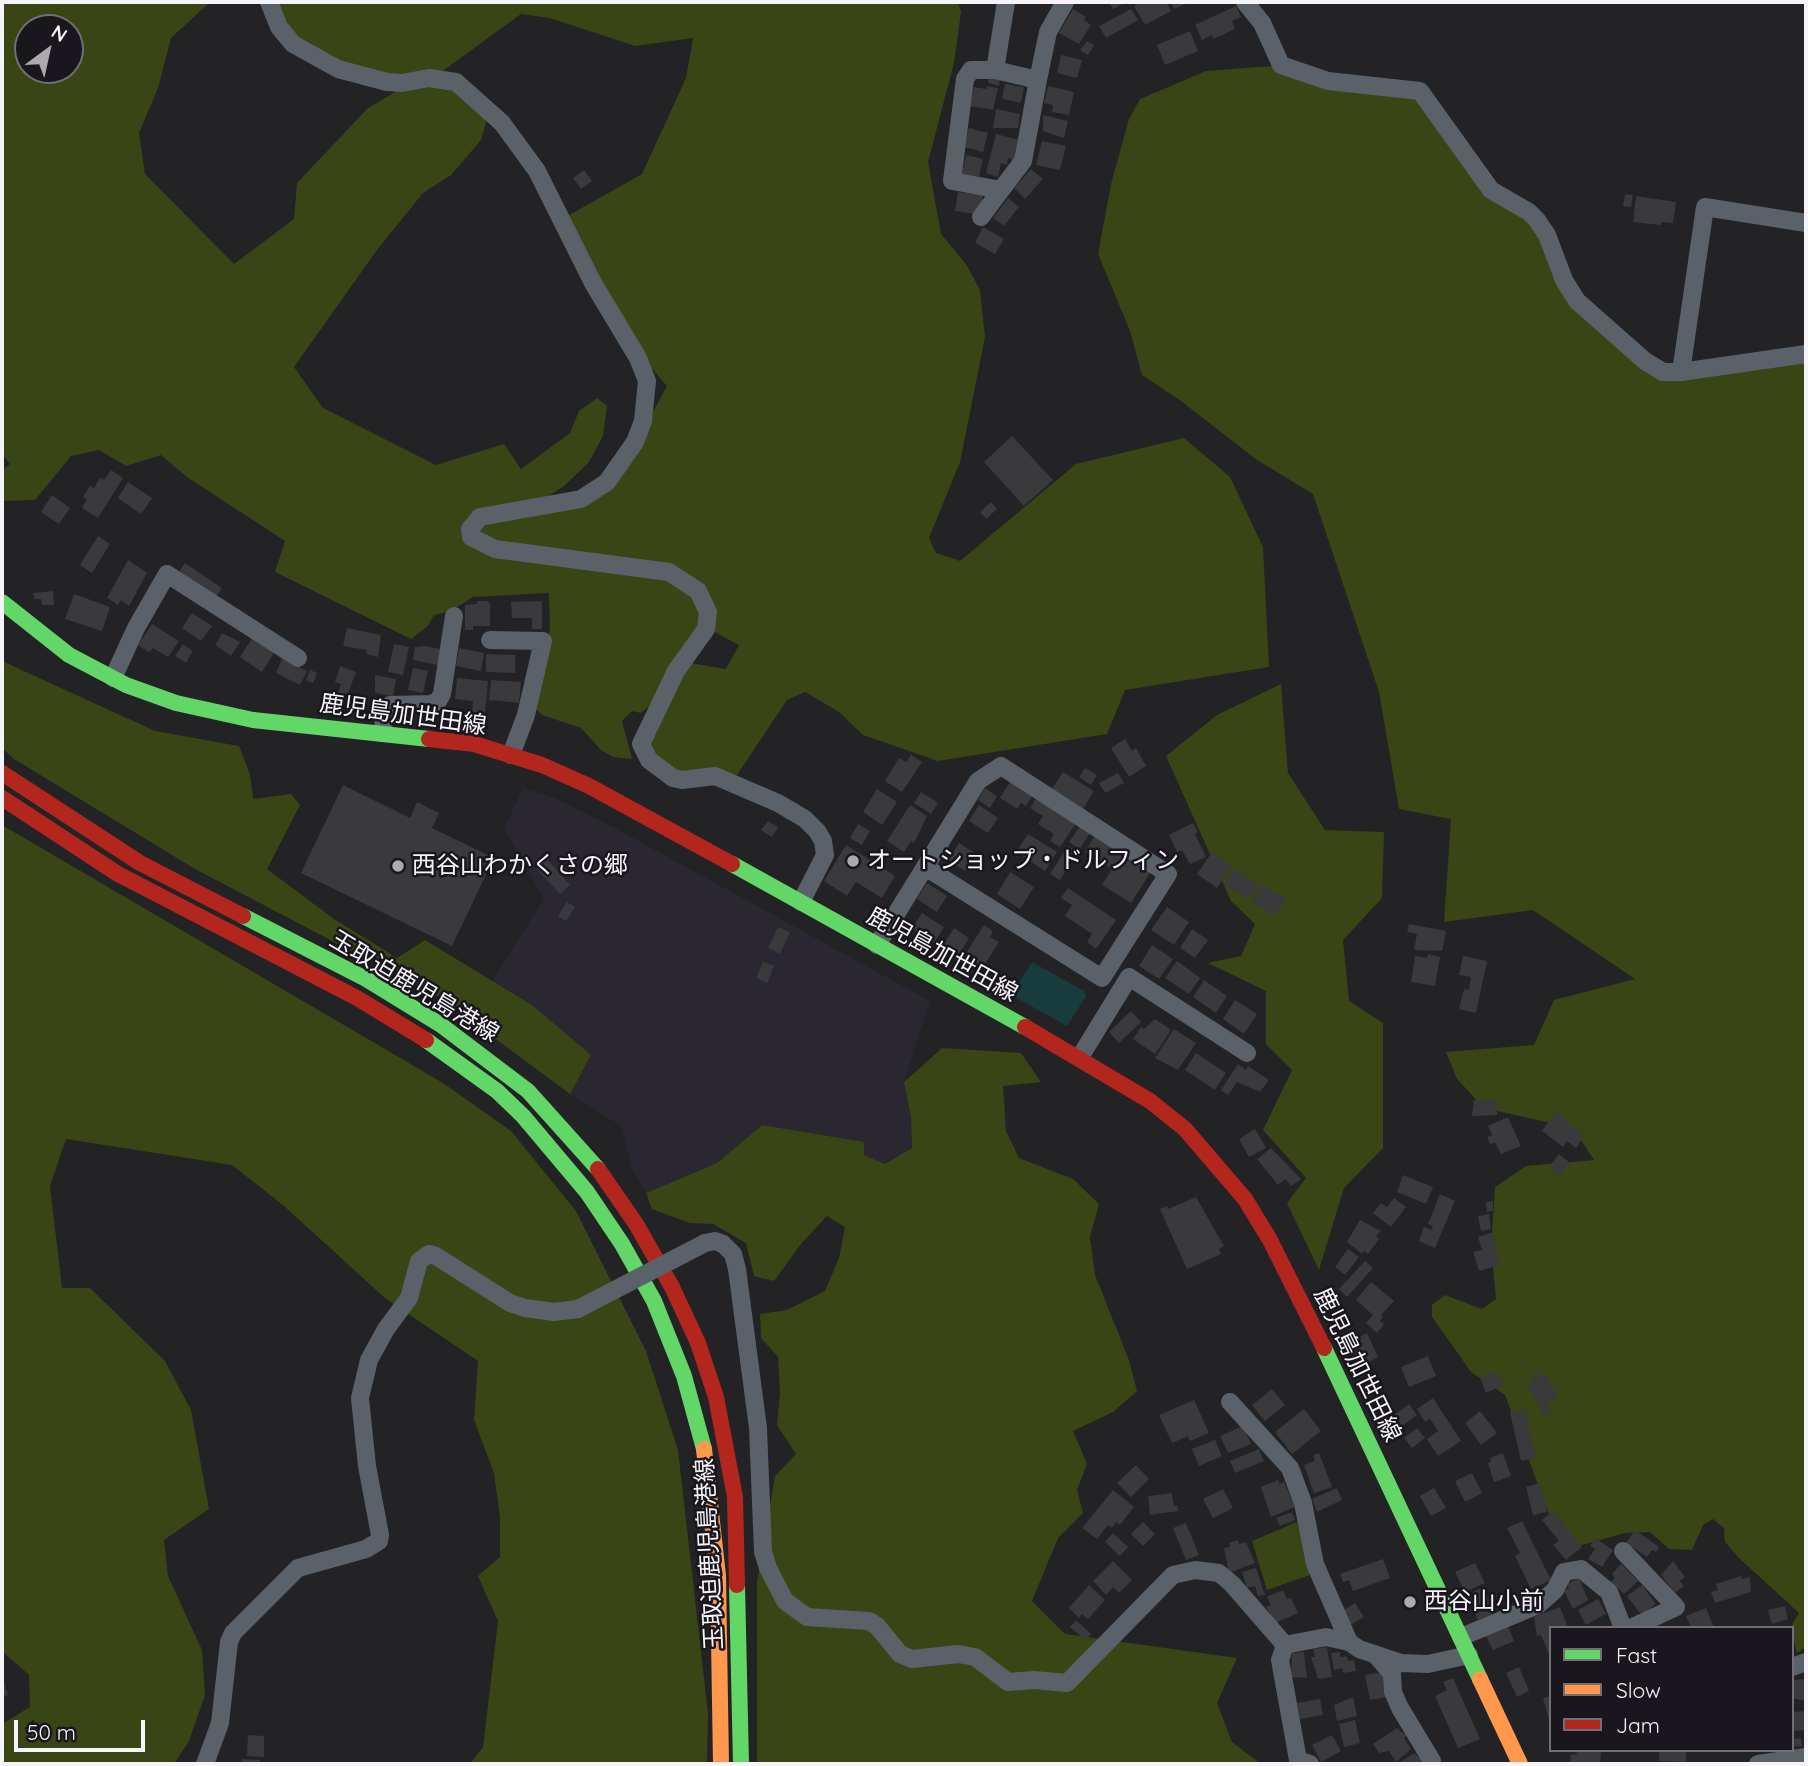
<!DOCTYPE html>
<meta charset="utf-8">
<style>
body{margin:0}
#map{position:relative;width:1808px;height:1766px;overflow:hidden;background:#232225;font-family:Quicksand,sans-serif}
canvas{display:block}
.frame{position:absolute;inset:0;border:4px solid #f6f4f8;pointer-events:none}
.legend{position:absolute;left:1549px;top:1626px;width:245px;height:126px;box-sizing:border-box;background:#19171d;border:2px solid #716f75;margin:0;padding:9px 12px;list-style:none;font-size:21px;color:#f6f4f8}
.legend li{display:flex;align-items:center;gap:14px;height:35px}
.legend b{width:35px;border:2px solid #716f75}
.north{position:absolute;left:14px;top:14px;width:70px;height:70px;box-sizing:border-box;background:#19171d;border:2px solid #716f75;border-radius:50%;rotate:33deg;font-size:19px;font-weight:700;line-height:28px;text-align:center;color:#f6f4f8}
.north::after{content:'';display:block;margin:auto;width:24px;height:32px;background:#acaaae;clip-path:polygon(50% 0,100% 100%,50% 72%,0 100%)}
.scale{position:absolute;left:14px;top:1720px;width:131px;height:32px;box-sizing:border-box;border:4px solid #f6f4f8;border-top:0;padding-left:9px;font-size:21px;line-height:24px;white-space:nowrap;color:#f6f4f8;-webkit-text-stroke:5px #19171d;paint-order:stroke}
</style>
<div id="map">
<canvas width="1808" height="1766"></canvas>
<div class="frame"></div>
<ul class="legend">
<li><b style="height:9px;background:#63d668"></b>Fast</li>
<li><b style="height:9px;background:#ff974d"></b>Slow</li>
<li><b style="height:9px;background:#b3261e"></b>Jam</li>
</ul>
<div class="north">N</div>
<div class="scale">50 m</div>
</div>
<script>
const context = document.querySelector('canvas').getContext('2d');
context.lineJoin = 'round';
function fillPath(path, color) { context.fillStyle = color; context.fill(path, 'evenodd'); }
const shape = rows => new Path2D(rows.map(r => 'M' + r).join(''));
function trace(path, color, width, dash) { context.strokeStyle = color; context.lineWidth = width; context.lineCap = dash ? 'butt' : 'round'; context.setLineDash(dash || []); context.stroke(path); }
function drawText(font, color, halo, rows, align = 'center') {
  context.font = font + ' Quicksand,"Noto Sans JP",sans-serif'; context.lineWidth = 5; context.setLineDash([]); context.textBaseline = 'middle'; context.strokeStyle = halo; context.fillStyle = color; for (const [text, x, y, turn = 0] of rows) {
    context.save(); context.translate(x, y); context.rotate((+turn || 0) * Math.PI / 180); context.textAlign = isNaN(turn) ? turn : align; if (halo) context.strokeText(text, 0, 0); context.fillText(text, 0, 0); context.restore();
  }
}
fillPath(shape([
 [523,788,555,798,617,829,930,1001,904,1082,911,1117,912,1148,885,1164,864,1155,864,1142,762,1125,717,1163,646,1193,632,1169,621,1126,570,1094,591,1055,532,1005,492,981,544,899,504,829]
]), '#2b2731');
fillPath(shape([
 [2,2,210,2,171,38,158,88,139,133,145,174,234,264,294,219,297,183,368,108,404,87,451,84,488,116,481,140,451,175,423,193,377,250,294,367,323,408,436,465,504,444,521,469,570,433,579,411,597,398,607,406,603,436,589,462,563,487,540,501,488,511,468,545,640,572,686,586,704,615,649,706,641,713,632,711,622,721,632,759,613,757,601,750,581,728,542,715,535,708,550,629,549,593,473,597,449,612,434,615,428,626,411,639,275,572,285,541,187,477,161,455,126,466,99,450,71,456,35,500,2,501,2,470,10,464,2,454],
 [28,28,70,28,70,70,28,70],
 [273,2,958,2,961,12,954,63,928,162,941,234,966,264,980,290,985,337,960,462,929,538,936,553,960,561,1076,464,1184,438,1230,477,1263,547,1269,667,1125,690,1107,734,938,761,863,735,839,712,805,692,787,700,735,778,685,777,652,756,647,741,690,663,726,669,739,645,711,630,695,581,496,544,478,534,480,522,583,502,647,423,667,386,643,358,564,218,642,174,686,78,693,38,635,46,550,18,521,14,440,73,408,80,340,68,301,45],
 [1273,66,1417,95,1529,220,1542,237,1565,291,1650,373,1806,358,1806,1647,1797,1653,1790,1628,1799,1613,1739,1558,1725,1542,1724,1528,1713,1519,1703,1525,1692,1550,1669,1549,1650,1532,1625,1533,1578,1546,1548,1512,1505,1395,1471,1372,1432,1317,1432,1305,1445,1295,1482,1309,1496,1299,1491,1246,1495,1187,1526,1166,1594,1160,1573,1128,1484,1108,1457,1079,1446,1052,1534,1045,1554,1000,1635,979,1533,910,1444,922,1451,819,1399,809,1379,692,1313,494,1257,460,1181,401,1142,375,1130,331,1098,254,1111,184,1129,119,1140,99,1206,71],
 [2,661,155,731,239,746,250,775,253,799,291,794,300,805,267,869,334,919,397,958,425,940,532,1005,591,1055,570,1094,439,997,195,869,14,759,2,748],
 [1281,684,1288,773,1325,830,1384,832,1382,898,1343,940,1349,1001,1383,1023,1383,1148,1344,1188,1319,1270,1287,1203,1306,1178,1263,1130,1292,1070,1266,1044,1266,991,1208,963,1241,956,1255,924,1231,901,1166,756,1217,715],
 [2,825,443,1083,511,1131,576,1211,646,1351,678,1450,708,1713,707,1764,470,1764,483,1747,498,1621,478,1576,500,1557,500,1517,494,1473,474,1420,478,1361,386,1299,284,1206,232,1165,66,1139,50,1186,62,1288,90,1288,165,1361,191,1410,209,1509,164,1540,168,1576,202,1650,205,1695,189,1741,174,1764,2,1764,2,1724,30,1707,29,1675,2,1651],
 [942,1048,1021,1053,1041,1082,1003,1086,1006,1131,1019,1158,1073,1179,1099,1204,1090,1237,1095,1275,1129,1360,1137,1391,1113,1412,1073,1431,1087,1464,1077,1490,1083,1513,1058,1538,1032,1601,1065,1634,1237,1658,1217,1703,1232,1742,1261,1764,757,1764,757,1583,775,1476,796,1454,777,1425,780,1393,778,1357,761,1338,760,1314,787,1310,825,1291,839,1258,845,1227,827,1216,801,1244,774,1281,754,1276,746,1243,713,1224,690,1223,652,1209,646,1193,717,1163,762,1125,864,1142,864,1155,885,1164,912,1148,911,1117,904,1082],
 [1297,1522,1313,1574,1267,1590,1252,1541]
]), '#394515');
fillPath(shape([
 [1032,962,1084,991,1086,996,1067,1026,1011,995]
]), '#183c3d');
fillPath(shape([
 [1109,2,1126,2,1113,9],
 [1142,2,1166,2,1171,11,1145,25,1134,6],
 [1171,2,1190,2,1174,9],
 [1236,6,1241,17,1232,21,1235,29,1213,39,1212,35,1202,40,1195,25],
 [1073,9,1086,17,1084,20,1091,25,1079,44,1059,33],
 [1131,9,1138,20,1106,38,1099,26],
 [1190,31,1198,51,1165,65,1157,45],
 [1087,41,1094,45,1088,55,1080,50],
 [1061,55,1082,60,1077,78,1057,73],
 [989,78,1000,80,999,86,988,83],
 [1005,84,1024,87,1021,103,1002,99],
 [987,86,998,88,993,110,970,106,974,87,986,89],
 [1048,86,1074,92,1069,115,1052,112,1053,105,1044,103],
 [996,109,1020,114,1018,128,993,128],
 [1043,115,1068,121,1064,138,1043,131],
 [969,128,988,133,983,152,964,147],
 [996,134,1019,140,1014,160,1008,158,1007,165,1001,163,998,177,986,173],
 [1042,141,1066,146,1060,170,1036,165],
 [966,155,983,159,979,177,962,174],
 [1031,169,1043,179,1025,199,1014,188],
 [584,170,592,181,581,189,573,178],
 [958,192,983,195,981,208,976,207,975,214,955,211],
 [1625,194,1633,195,1631,207,1623,206],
 [1636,196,1676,202,1673,223,1662,222,1661,225,1633,222],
 [1008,198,1019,207,1004,226,993,218],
 [983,227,1004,239,995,254,975,243],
 [1012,436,1053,480,1024,506,984,462],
 [111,470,123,478,98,518,82,508,87,499,83,497,90,486,94,488,100,478,104,480],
 [128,482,152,498,141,514,118,498],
 [52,495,70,508,59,524,41,512],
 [991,502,997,509,986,519,980,512],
 [98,536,110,544,92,573,80,565],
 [128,560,147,573,129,606,121,600,118,605,107,598],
 [185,563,222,588,216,597,179,572],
 [53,591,54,605,42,605,41,599,34,599,33,593],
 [74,594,110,607,102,631,65,619],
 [477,601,488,601,490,605,490,626,473,626,473,630,465,630,465,605,477,604],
 [542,601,542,629,532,629,532,618,512,618,511,602],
 [192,613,212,626,201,641,182,628],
 [152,624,179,641,168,657,153,648,149,652,138,645],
 [347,628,381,635,378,657,366,654,367,650,343,646],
 [222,633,240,642,231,656,215,645],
 [252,638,274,653,262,672,240,657],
 [183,644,193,651,186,663,175,656],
 [394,644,409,647,403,675,388,672],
 [425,646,441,649,438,665,413,660,415,647],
 [459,648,484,653,481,671,456,666],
 [486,654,515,655,515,673,486,672],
 [282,659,307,671,300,685,276,673],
 [340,666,356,672,347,696,338,693,341,684,335,682],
 [413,668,428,671,423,693,408,690],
 [310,670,317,673,313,683,306,680],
 [375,675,396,679,393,696,375,693],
 [457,678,488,681,485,713,472,712,473,701,455,699],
 [491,680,521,682,519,703,489,700],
 [1125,739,1132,751,1136,748,1146,766,1129,777,1111,748],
 [911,755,922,762,902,792,885,781,899,758,906,762],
 [1085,768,1097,775,1091,785,1079,777],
 [1063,772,1094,791,1083,809,1052,789],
 [1118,773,1124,783,1105,793,1099,783],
 [1010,782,1032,796,1026,806,1021,803,1017,809,1000,798],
 [343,785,410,818,417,802,439,813,432,828,494,858,452,946,301,873],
 [985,788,997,796,990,808,978,800],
 [877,789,897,802,882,825,863,812],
 [921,792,938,803,931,814,914,803],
 [1036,798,1076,823,1060,847,1050,841,1054,834,1038,824,1043,816,1030,808],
 [910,805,927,816,914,843,911,841,904,852,887,841],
 [979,805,998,818,988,833,969,821],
 [768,821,778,827,772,837,761,830],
 [1193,823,1198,832,1195,834,1206,857,1190,864,1182,850,1177,852,1169,835],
 [858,824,870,831,862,845,850,838],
 [1080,826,1090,833,1080,849,1069,842],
 [1028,834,1057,852,1045,871,1016,852],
 [1095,835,1152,870,1131,903,1102,885,1112,869,1085,852],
 [959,843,976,854,965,871,948,860],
 [846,845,895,876,882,898,856,882,847,896,824,881],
 [1068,846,1078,852,1060,880,1050,874],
 [1212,852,1232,866,1217,888,1197,874],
 [546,858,570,885,560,894,536,868],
 [1234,869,1257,884,1247,899,1224,884],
 [1010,872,1034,887,1020,909,997,894],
 [927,883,947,896,937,912,917,899],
 [1261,884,1286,899,1275,916,1250,901],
 [1068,888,1116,920,1096,949,1087,942,1092,934,1065,916,1072,905,1061,898],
 [567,902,575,907,566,921,558,916],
 [1167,907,1189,922,1174,945,1151,930],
 [922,913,944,927,934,943,912,929],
 [1409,924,1446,931,1442,951,1414,950,1417,934,1407,932],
 [984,925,993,931,990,937,999,942,981,970,963,958],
 [778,927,790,932,780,954,768,948],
 [954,928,969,938,959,955,943,945],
 [1192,929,1208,940,1195,958,1180,948],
 [1152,945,1173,959,1159,979,1139,966],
 [1428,954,1440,957,1435,986,1411,982,1415,956,1427,958],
 [1463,956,1487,961,1476,1013,1459,1009,1464,989,1469,990,1471,977,1459,975],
 [1177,961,1200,978,1189,994,1165,978],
 [763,962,774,966,767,983,756,978],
 [1204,980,1227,996,1216,1013,1193,997],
 [1235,1000,1257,1014,1244,1034,1223,1019],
 [1131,1011,1141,1022,1119,1043,1109,1032],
 [1155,1019,1171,1030,1155,1054,1133,1039,1141,1027,1144,1029],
 [1174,1029,1196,1043,1178,1070,1155,1058],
 [1196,1053,1226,1073,1215,1090,1185,1070],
 [1238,1064,1246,1070,1248,1066,1269,1080,1260,1092,1237,1082,1228,1095,1221,1090],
 [1497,1099,1497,1115,1472,1116,1474,1100],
 [1556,1111,1584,1136,1576,1148,1567,1141,1563,1147,1542,1131],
 [1508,1117,1521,1146,1501,1154,1495,1142,1490,1144,1487,1137,1492,1135,1488,1126],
 [1255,1129,1266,1148,1249,1157,1239,1139],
 [1271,1148,1301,1179,1291,1186,1285,1179,1278,1185,1257,1159],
 [1559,1154,1570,1163,1560,1176,1548,1168],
 [1403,1175,1433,1187,1426,1204,1397,1192],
 [1440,1194,1455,1201,1435,1248,1419,1241,1424,1227,1431,1230,1433,1226,1428,1224],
 [1196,1197,1224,1246,1219,1249,1221,1254,1187,1269,1160,1209,1167,1206,1168,1209],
 [1394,1198,1406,1207,1391,1227,1373,1213,1381,1203,1387,1207],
 [1493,1201,1493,1211,1487,1212,1486,1202],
 [1489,1214,1491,1229,1481,1231,1478,1216],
 [1360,1220,1381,1231,1376,1236,1379,1239,1368,1254,1364,1251,1362,1254,1347,1242],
 [1493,1232,1500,1265,1479,1271,1473,1252,1482,1250,1478,1237],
 [1348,1249,1359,1257,1345,1275,1335,1267],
 [1365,1261,1373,1268,1347,1297,1339,1289],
 [1371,1282,1394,1301,1381,1315,1383,1317,1380,1321,1384,1324,1377,1333,1366,1323,1373,1315,1356,1300],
 [1367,1333,1378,1357,1360,1368,1347,1343],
 [1428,1356,1436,1376,1409,1387,1401,1367],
 [1495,1372,1505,1384,1486,1393,1480,1378],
 [1538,1372,1541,1378,1546,1375,1558,1397,1546,1403,1552,1413,1545,1417,1527,1385,1534,1381,1531,1376],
 [1272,1389,1285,1405,1265,1421,1252,1405],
 [1433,1398,1461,1441,1438,1456,1427,1439,1438,1431,1430,1419,1425,1422,1417,1409],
 [1194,1400,1209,1433,1190,1441,1188,1436,1172,1443,1159,1415],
 [1409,1404,1417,1415,1397,1430,1389,1419],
 [1304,1409,1321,1431,1292,1454,1275,1432],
 [1525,1409,1536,1458,1521,1461,1510,1412],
 [1480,1411,1497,1433,1481,1445,1465,1423],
 [1243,1426,1251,1444,1228,1453,1220,1436],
 [1417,1428,1425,1438,1412,1448,1404,1438],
 [1215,1440,1222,1456,1199,1466,1192,1449],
 [1259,1449,1264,1461,1235,1473,1230,1461],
 [1319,1453,1332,1487,1314,1493,1304,1465,1315,1461,1313,1455],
 [1503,1453,1511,1476,1494,1482,1488,1463,1491,1462,1490,1458],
 [1136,1465,1149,1479,1131,1497,1117,1483],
 [1472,1473,1482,1493,1465,1502,1455,1481],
 [1278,1480,1280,1484,1284,1482,1295,1507,1271,1517,1261,1487],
 [1540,1483,1547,1512,1533,1515,1526,1487],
 [1337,1488,1342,1500,1317,1512,1312,1499],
 [1434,1488,1446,1508,1431,1516,1420,1496],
 [1223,1489,1233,1508,1213,1518,1203,1499],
 [1113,1490,1134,1507,1120,1525,1116,1522,1112,1528,1108,1525,1097,1539,1082,1528],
 [1172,1493,1174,1506,1177,1505,1178,1511,1150,1515,1148,1496],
 [1553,1511,1582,1547,1566,1560,1553,1545,1559,1541,1542,1520],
 [1292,1512,1295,1520,1280,1526,1276,1518],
 [1522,1521,1551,1580,1531,1589,1515,1556,1520,1553,1507,1528],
 [1143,1522,1155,1534,1143,1546,1131,1534],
 [1186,1523,1199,1555,1186,1560,1173,1528],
 [1635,1530,1659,1547,1656,1552,1652,1550,1647,1557,1626,1543],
 [1113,1533,1128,1547,1120,1556,1105,1542],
 [1595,1538,1613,1550,1602,1567,1588,1559,1595,1549,1590,1546],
 [1238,1540,1239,1544,1246,1542,1255,1563,1229,1573,1224,1548,1230,1547,1229,1543],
 [1383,1559,1390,1578,1353,1591,1349,1580,1343,1582,1340,1574],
 [1113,1561,1132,1580,1119,1593,1113,1587,1106,1595,1093,1581],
 [1673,1561,1685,1577,1680,1581,1684,1586,1675,1593,1661,1575],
 [1475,1563,1485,1583,1465,1592,1455,1572],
 [1621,1564,1638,1581,1624,1594,1611,1582,1615,1578,1612,1574],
 [1256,1568,1265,1595,1258,1596,1255,1586,1247,1588,1242,1572],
 [1741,1576,1742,1579,1750,1577,1751,1592,1715,1603,1711,1592,1718,1590,1716,1584],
 [1579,1578,1588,1600,1573,1609,1564,1591,1569,1588,1567,1584],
 [1089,1585,1105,1600,1088,1619,1082,1614,1079,1618,1069,1608],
 [1642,1585,1656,1604,1644,1613,1639,1612,1627,1596],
 [1483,1587,1495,1613,1478,1620,1467,1595],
 [1283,1590,1287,1599,1291,1598,1298,1613,1275,1623,1266,1607,1271,1605,1267,1597],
 [1598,1599,1606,1614,1586,1625,1578,1610],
 [1355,1603,1364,1617,1350,1625,1342,1611],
 [1785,1606,1788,1619,1772,1624,1768,1610],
 [1560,1607,1568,1628,1551,1628,1551,1659,1541,1635,1537,1636,1534,1617],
 [1706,1608,1714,1628,1691,1628,1686,1616],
 [1076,1620,1091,1634,1085,1640,1070,1627],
 [1508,1626,1514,1641,1493,1650,1486,1636],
 [1327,1647,1332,1677,1318,1679,1311,1657,1315,1657,1313,1649],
 [1304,1652,1307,1678,1291,1677,1292,1653],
 [1340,1652,1340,1657,1347,1656,1348,1661,1354,1660,1356,1671,1343,1673,1342,1668,1334,1670,1331,1653],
 [1519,1667,1529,1691,1517,1697,1506,1673],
 [1383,1672,1388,1697,1370,1700,1365,1675],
 [2,1677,8,1695,2,1697],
 [1453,1678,1480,1739,1458,1748,1435,1696,1447,1690,1443,1682],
 [1806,1679,1806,1701,1792,1698,1792,1680],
 [1551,1696,1551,1724,1550,1724,1543,1698],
 [1353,1697,1357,1716,1337,1721,1334,1705],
 [1320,1699,1323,1715,1300,1719,1297,1703],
 [1806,1711,1806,1730,1792,1731,1792,1712],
 [1355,1720,1360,1743,1344,1747,1339,1724],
 [1397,1728,1407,1736,1404,1738,1411,1749,1396,1762,1389,1751,1379,1753,1373,1744],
 [248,1735,264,1736,264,1757,247,1756],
 [1332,1735,1341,1751,1321,1762,1312,1745],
 [1801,1738,1802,1746,1792,1747,1792,1739],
 [1576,1750,1601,1750,1600,1764,1571,1762,1570,1755,1577,1754],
 [1659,1750,1686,1750,1686,1762,1659,1761],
 [1414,1753,1426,1764,1397,1764],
 [242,1759,260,1760,260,1764,242,1764]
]), '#3a393c');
trace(shape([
 [269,2,279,27,293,44,338,69,387,82,402,83,429,78,456,82,502,123,537,171,593,283,638,358,647,381,643,421,635,442,607,482,581,499,480,517,470,529,471,537,495,549,669,572,698,591,708,612,706,629,676,671,641,744,649,760,673,778,682,780,715,776,778,803,805,819,817,831,823,841,825,855,801,902],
 [1245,2,1262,23,1281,65,1328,81,1420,91,1491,190,1529,212,1537,220,1547,235,1564,280,1577,301,1645,361,1663,372,1681,372,1806,354],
 [995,70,1006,2],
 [1038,80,995,70,971,70,965,79,952,181,1001,190,1023,161,1038,80,1048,32,1065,2],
 [981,217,1001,190],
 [1681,372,1705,207,1806,223],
 [490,640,543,641,526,715,511,755],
 [113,678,136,628,167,574,298,658],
 [382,733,386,709,390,705,431,704,438,701,442,694,454,616],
 [877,945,978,781,1001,766,1168,874,1102,978,925,867],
 [1080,1057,1129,977,1247,1053],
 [705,1243,715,1241,723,1244,733,1254,737,1269,758,1428,763,1552,768,1568,785,1601,807,1617,869,1621,877,1626,900,1654,912,1659,958,1654,975,1657,1008,1682,1034,1680,1067,1683,1173,1575,1195,1570,1219,1573,1232,1584,1285,1645,1326,1637,1349,1642,1359,1649,1401,1663,1428,1664,1469,1655],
 [1230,1402,1290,1468,1303,1503,1315,1564,1349,1642],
 [1623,1551,1676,1607,1631,1628],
 [1461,1637,1538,1605,1555,1590,1564,1572,1581,1569,1609,1592,1623,1628],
 [1285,1645,1280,1660,1298,1760,1310,1764],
 [1375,1654,1392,1674,1393,1692,1400,1708,1432,1761],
 [1792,1667,1806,1662],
 [205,1764,220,1723,229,1642,233,1633,298,1568,366,1549,379,1541,380,1535,367,1466,360,1398,369,1360,386,1329,409,1298,419,1261,429,1254,436,1256,510,1303,525,1308,554,1312,578,1309],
 [1758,1764,1806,1757]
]), '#5b6169', 18);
trace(shape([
 [2,602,69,655,126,685,176,703,253,720,429,739],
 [732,864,1025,1027],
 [243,916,366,979,441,1025,528,1091,598,1169],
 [426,1040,497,1091,523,1116,587,1192,622,1244,654,1301,684,1376,704,1449],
 [1324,1348,1480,1679],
 [737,1585,741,1764]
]), '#63d668', 16);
trace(shape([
 [704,1449,718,1576,721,1764],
 [1480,1679,1520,1764]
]), '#ff974d', 16);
trace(shape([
 [429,739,474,744,542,765,589,786,732,864],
 [2,773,140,863,243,916],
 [2,798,118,874,357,998,426,1040],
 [1025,1027,1150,1101,1185,1129,1245,1199,1270,1240,1324,1348],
 [598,1169,636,1224,672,1287,698,1343,716,1397,735,1497,737,1585]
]), '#b3261e', 16);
trace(shape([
 [578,1309,705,1243]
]), '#5b6169', 18);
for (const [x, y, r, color] of [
 [853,861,7,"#acaaae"],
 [398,866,7,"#acaaae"],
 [1410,1602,7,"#acaaae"]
]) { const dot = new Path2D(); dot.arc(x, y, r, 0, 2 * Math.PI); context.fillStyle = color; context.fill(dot); trace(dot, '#19171d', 2.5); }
drawText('24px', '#f6f4f8', '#19171d', [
 ["鹿児島加世田線",403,715,8],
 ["鹿児島加世田線",942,955,29],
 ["玉取迫鹿児島港線",414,987,31],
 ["鹿児島加世田線",1357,1365,64],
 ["玉取迫鹿児島港線",710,1554,-93]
]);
drawText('24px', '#f6f4f8', '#19171d', [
 ["オートショップ・ドルフィン",867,861],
 ["西谷山わかくさの郷",412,866],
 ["西谷山小前",1424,1602]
], 'left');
</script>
